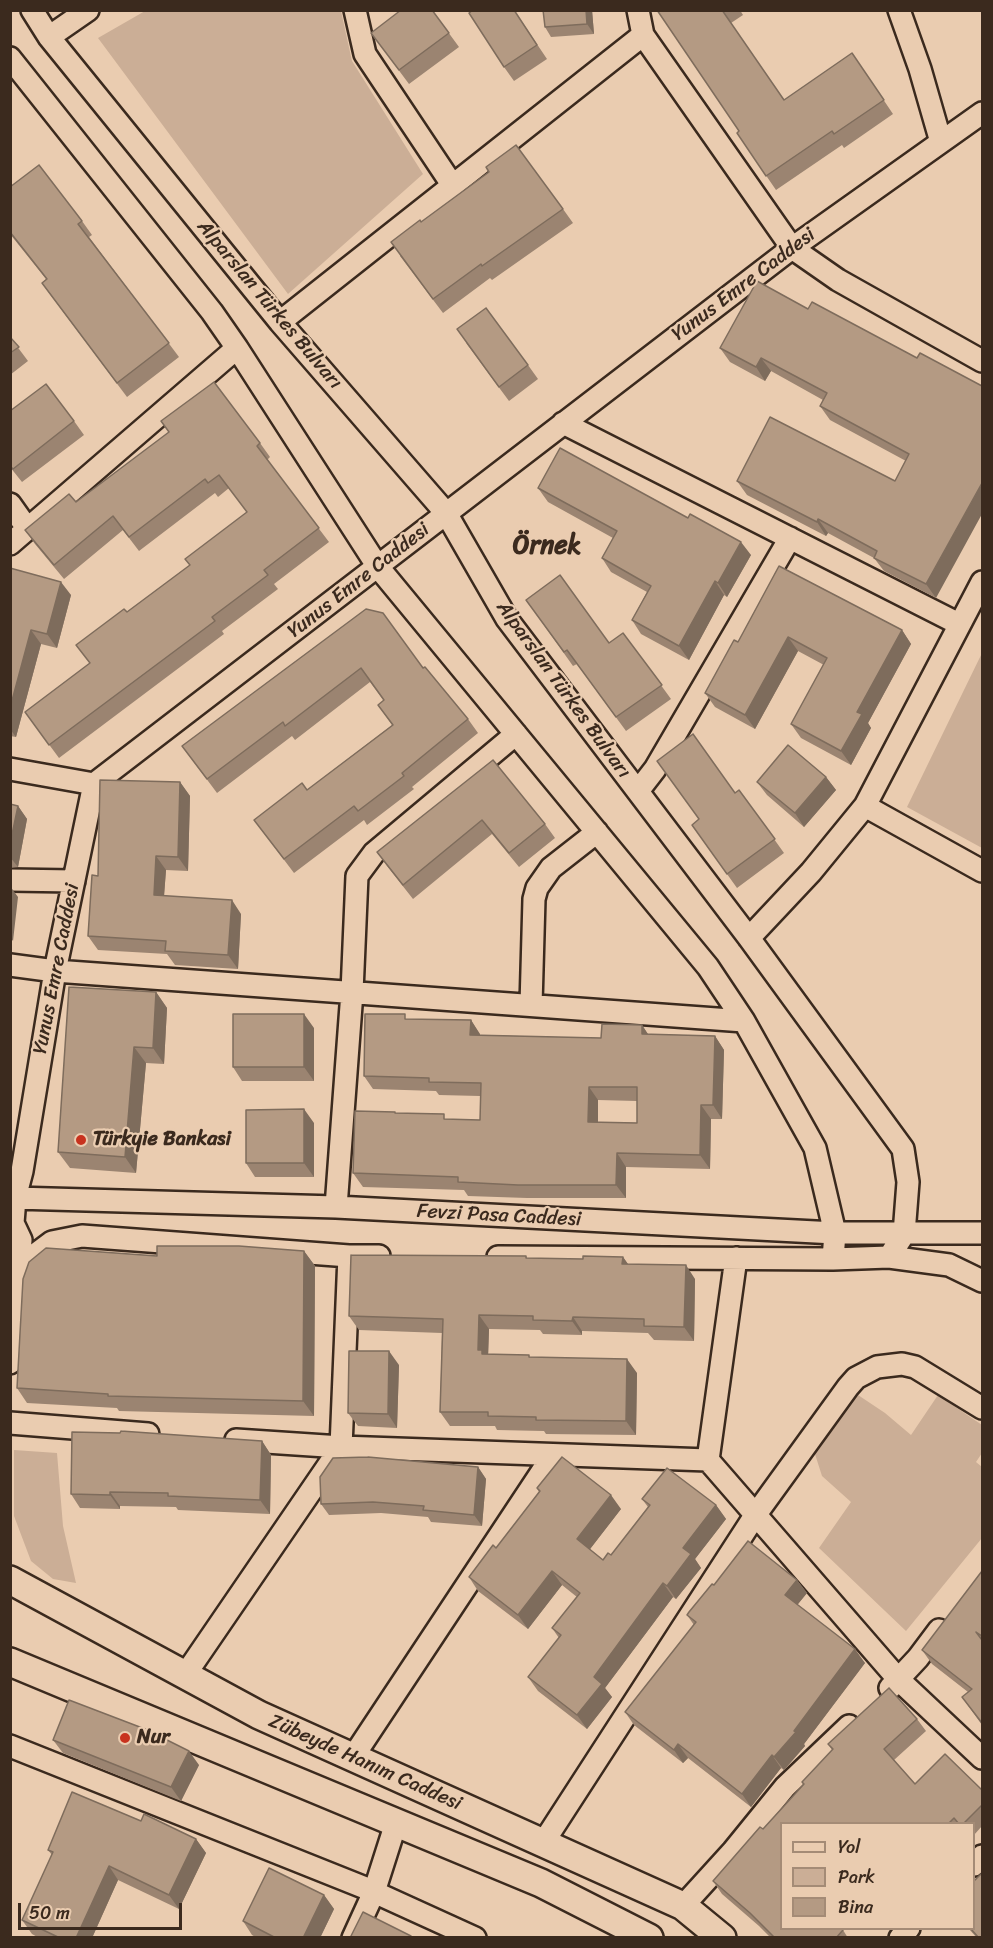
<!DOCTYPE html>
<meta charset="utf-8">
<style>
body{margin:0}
#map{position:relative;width:993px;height:1948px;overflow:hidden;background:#eaccb0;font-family:Sriracha,sans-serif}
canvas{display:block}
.frame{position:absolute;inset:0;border:12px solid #3b2a1e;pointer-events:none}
.legend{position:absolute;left:780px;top:1822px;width:195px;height:108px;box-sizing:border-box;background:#eaccb0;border:2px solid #a48b76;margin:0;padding:8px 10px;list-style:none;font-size:18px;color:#3b2a1e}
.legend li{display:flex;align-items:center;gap:12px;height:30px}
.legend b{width:30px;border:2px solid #a48b76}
.scale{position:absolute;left:18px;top:1903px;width:164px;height:27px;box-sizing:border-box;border:3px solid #3b2a1e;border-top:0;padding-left:8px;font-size:18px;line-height:21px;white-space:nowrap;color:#3b2a1e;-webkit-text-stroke:4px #eaccb0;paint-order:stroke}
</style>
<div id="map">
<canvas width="993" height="1948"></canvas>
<div class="frame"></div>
<ul class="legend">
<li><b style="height:8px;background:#eaccb0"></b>Yol</li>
<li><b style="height:16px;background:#cbae96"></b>Park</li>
<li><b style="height:16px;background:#b49a83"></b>Bina</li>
</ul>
<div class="scale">50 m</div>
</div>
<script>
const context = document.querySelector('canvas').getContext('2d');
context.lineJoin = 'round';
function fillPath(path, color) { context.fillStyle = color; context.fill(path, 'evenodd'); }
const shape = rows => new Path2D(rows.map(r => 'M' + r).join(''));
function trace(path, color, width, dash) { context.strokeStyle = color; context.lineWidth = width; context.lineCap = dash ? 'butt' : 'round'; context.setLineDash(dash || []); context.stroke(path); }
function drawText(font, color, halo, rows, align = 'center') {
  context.font = font + ' Sriracha,sans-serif'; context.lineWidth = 4.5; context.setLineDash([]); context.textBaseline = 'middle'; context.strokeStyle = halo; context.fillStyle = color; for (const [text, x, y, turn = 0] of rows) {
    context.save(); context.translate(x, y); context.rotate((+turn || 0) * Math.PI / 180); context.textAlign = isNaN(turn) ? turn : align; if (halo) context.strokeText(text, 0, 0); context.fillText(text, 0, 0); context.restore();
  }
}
fillPath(shape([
 [145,11,341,11,352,61,423,174,288,294,98,38],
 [982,653,982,848,907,807],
 [858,1395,885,1413,911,1435,938,1395,982,1425,982,1453,976,1462,982,1467,982,1538,906,1631,819,1548,851,1502,822,1476,814,1451,835,1426,844,1409],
 [14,1450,57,1453,63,1526,76,1583,53,1579,31,1561,14,1516]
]), '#cbae96');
const minor = shape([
 [32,10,49,37,280,322,446,513,507,619,749,938,903,1149,908,1182,904,1234,889,1257],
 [355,10,365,54,453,186],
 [638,10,643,35,792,248,838,280,982,361],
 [899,10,920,69,941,142],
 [49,37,88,10],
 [10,58,212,312,237,348,378,567,708,967,744,1021,815,1148,835,1233,833,1259],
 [280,322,643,35],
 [563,423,959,624],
 [10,504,27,528],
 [10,544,237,348],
 [10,769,94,784],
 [638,791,655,769,790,538],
 [865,806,982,582],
 [10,880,74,881],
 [749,938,811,872,865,806,982,871],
 [10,965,55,971,744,1021],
 [531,1005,534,899,537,888,551,868,597,832],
 [15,1198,336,1207,835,1233,982,1233],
 [336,1207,352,992,357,876,374,853,516,734],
 [10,1227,13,1223,15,1198,22,1171,55,971,94,784,792,248,982,113],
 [498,1257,833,1259,889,1257,949,1265,982,1281],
 [20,1266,52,1242,82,1236,349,1256,379,1256],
 [10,1363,21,1240,13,1223],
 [10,1423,148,1434],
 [236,1440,341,1447,708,1460,899,1680,982,1758],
 [708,1460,736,1258],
 [185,1675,341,1447,349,1256],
 [890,1688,918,1658,939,1630],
 [10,1746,363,1887,475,1938],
 [353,1757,553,1455],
 [543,1843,756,1514,848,1387,856,1378,877,1367,902,1364,915,1367,982,1408],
 [974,1865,982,1856],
 [683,1906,733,1851,785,1787,849,1726],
 [353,1938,374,1892,396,1823],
 [900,1938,909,1928]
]);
const major = shape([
 [10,1580,259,1715,683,1906,722,1938],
 [10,1662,541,1883,649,1938]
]);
trace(minor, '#3b2a1e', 26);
trace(major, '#3b2a1e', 32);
trace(minor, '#eaccb0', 21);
trace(major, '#eaccb0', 27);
fillPath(shape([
 [432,10,459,47,409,84,371,33],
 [514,10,547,59,514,81,504,67],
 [592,10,594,34,551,37,545,27],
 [657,10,740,10,743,15,731,23,784,100,852,53,893,114,844,148,842,145,776,190,737,133,739,131],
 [10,187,82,221,92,235,89,237,179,357,127,397,52,297,42,283,46,279,10,234],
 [563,209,573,223,492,280,490,278,443,313,400,256,421,222],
 [808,309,917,358,936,598,884,571,874,558,828,533,826,536,747,495,737,481,895,481,906,461,830,420,820,406,823,400,771,371,765,381,730,362,720,348],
 [10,337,28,361,10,375],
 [466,343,528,365,538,379,509,401],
 [10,411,74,421,84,435,22,482,10,467],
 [161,421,260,443,270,457,267,460,329,542,274,584,278,589,222,631,224,634,59,758,25,712,90,663,76,645,127,612,190,565,247,512,229,488,218,497,215,493,139,551,123,530,64,579,35,544,25,530,76,502,169,432],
 [538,488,751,555,727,597,724,595,689,660,641,634,632,620,647,592,611,572,602,558,613,538,548,502],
 [779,566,902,630,911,644,868,723,871,728,851,765,801,738,791,724,824,665,798,651,755,729,715,707,705,693,738,642],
 [10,568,71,595,57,648,41,644,16,737,10,736],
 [526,600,609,643,623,633,671,699,626,731,577,664,573,666],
 [366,609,423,668,468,719,478,733,412,787,414,789,367,825,364,820,294,873,254,820,307,790,392,725,378,705,384,701,370,682,295,740,292,736,217,793,182,746],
 [493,760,545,824,555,838,519,867,492,834,413,899,387,866,377,852],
 [826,777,836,790,804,827,767,795,757,782],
 [180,782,190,796,188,871,166,870,164,896,241,914,238,969,175,965,167,954,98,950,88,936,98,876],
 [739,790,784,853,737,888,692,825],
 [10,804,18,806,27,819,18,867,10,868],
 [156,992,167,1008,164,1064,146,1063,136,1173,70,1168,58,1152],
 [408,1019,471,1020,480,1035,601,1038,642,1025,648,1034,715,1036,724,1050,722,1119,711,1119,710,1169,626,1167,626,1198,527,1198,468,1196,464,1190,363,1187,353,1173,396,1113,448,1120,480,1120,480,1096,439,1095,436,1091,373,1089,364,1076],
 [598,1100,637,1101,637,1123,598,1122],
 [314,1028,314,1081,242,1081,233,1067],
 [314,1123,314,1177,255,1177,246,1163],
 [304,1251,315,1266,314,1416,119,1411,117,1408,27,1403,17,1388,157,1256],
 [526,1256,527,1258,583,1259,623,1257,628,1264,695,1279,694,1341,654,1340,648,1333,582,1331,582,1335,543,1334,540,1330,489,1329,488,1354,530,1357,637,1373,636,1435,546,1434,544,1431,497,1430,495,1426,450,1426,440,1412,442,1333,359,1330,349,1316],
 [399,1365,397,1428,358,1426,348,1413],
 [262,1441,271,1455,270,1514,178,1510,176,1507,120,1506,120,1509,80,1508,71,1494],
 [478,1467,486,1479,482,1526,431,1522,428,1517,381,1513,329,1515,321,1504],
 [537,1488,621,1509,590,1549,603,1560,611,1555,648,1507,642,1499,716,1505,726,1519,695,1559,701,1568,676,1599,673,1597,605,1688,612,1697,587,1729,538,1691,528,1677,559,1638,552,1628,577,1597,562,1585,528,1629,478,1591,469,1577,496,1548,539,1492],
 [982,1571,982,1725,962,1697,968,1692,932,1664,922,1650],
 [797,1580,807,1593,797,1605,865,1663,804,1744,805,1746,784,1770,781,1768,751,1807,688,1758,683,1763,634,1725,625,1712,694,1625,687,1615,714,1585],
 [917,1719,926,1731,894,1760,915,1784,982,1790,982,1826,974,1835,974,1824,782,1824,782,1929,843,1930,848,1938,771,1938,759,1926,722,1894,713,1881,763,1829,803,1785,802,1782,832,1750,828,1744],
 [53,1740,199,1765,181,1801,63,1753],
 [141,1821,196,1839,206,1853,179,1909,118,1880,92,1938,39,1938,32,1934,22,1920,52,1855,48,1850],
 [324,1895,334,1909,320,1938,257,1938,252,1935,243,1921],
 [969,1929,974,1929,982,1938,977,1938]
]), '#9b8471');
fillPath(shape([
 [586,10,592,10,594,34,587,24],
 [761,358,771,371,765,381,756,367],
 [982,483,982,514,936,598,926,584],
 [818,519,828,533,826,536,817,522],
 [741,542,751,555,727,597,718,583],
 [715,581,724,595,689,660,679,646],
 [61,582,71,595,57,648,47,634],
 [31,630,41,644,16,737,10,729,10,708],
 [902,630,911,644,868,723,871,728,851,765,841,751,857,712],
 [788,637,798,651,755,729,745,715],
 [826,777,836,790,804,827,795,813],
 [180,782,190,796,188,871,178,857],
 [18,806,27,819,18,867,10,857,10,844],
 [156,856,166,870,163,909,154,895],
 [10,886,18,897,13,941,10,937],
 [232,900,241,914,238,969,228,955],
 [156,992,167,1008,164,1064,153,1048],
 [304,1014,314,1028,314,1081,304,1067],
 [471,1020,480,1034,480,1048,470,1035],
 [642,1025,651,1039,642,1034],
 [715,1036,724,1050,722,1119,713,1105],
 [134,1047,146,1063,136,1173,125,1157],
 [589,1087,598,1100,598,1135,588,1122],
 [701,1105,711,1119,710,1169,700,1155],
 [304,1109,314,1123,314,1177,304,1163],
 [617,1153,626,1167,626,1198,616,1185],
 [304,1251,315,1266,314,1416,303,1401],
 [623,1257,632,1270,622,1264],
 [686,1265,695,1279,694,1341,684,1327],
 [479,1315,489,1329,488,1360,478,1350],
 [573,1317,582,1331,582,1335,572,1321],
 [389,1351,399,1365,397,1428,388,1414],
 [627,1359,637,1373,636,1435,626,1421],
 [262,1441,271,1455,270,1514,260,1500],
 [478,1467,486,1479,482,1526,474,1515],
 [110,1492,120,1506,120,1509,110,1495],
 [611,1495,621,1509,587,1553,577,1539],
 [716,1505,726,1519,695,1559,701,1568,676,1599,667,1586,683,1548],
 [552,1571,562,1585,528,1629,518,1615],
 [797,1580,807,1593,794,1609,785,1595],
 [663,1583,673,1597,605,1688,612,1697,587,1729,577,1715,594,1677],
 [855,1649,865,1663,804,1744,805,1746,784,1770,774,1757],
 [678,1744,688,1758,683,1763,674,1750],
 [189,1751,199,1765,181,1801,171,1787],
 [772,1755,781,1768,751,1807,742,1794],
 [196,1839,206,1853,179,1909,169,1895],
 [109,1866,118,1880,92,1938,76,1938],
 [324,1895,334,1909,320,1938,303,1938]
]), '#7e6c5c');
const building = shape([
 [401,10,432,10,449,33,399,70,371,33,401,10],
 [473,10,514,10,537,45,504,67,469,13,473,10],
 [543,10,586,10,587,24,545,27,543,10],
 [657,10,722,10,784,100,852,53,884,100,834,134,832,131,766,176,737,133,739,131,657,10],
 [516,145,563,209,482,266,481,264,433,299,391,242,420,220,421,222,489,172,486,167,516,145],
 [39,165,82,221,78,224,169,343,117,383,42,283,47,279,10,232,10,187,39,165],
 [757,281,808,309,812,302,917,358,920,353,982,386,982,483,926,584,874,558,877,551,818,519,817,522,737,481,770,417,895,481,909,454,820,406,827,393,761,358,756,367,720,348,757,281],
 [486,308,528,365,499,387,457,329,486,308],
 [10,337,19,347,10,353,10,337],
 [214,382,260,443,257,446,319,528,264,570,268,575,212,617,215,621,49,745,25,712,90,663,76,645,124,609,127,612,190,565,185,559,247,512,219,475,208,483,205,479,129,537,113,516,54,565,25,530,69,494,76,502,169,432,161,421,214,382],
 [46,384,74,421,13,469,10,466,10,411,46,384],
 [560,448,688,518,690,514,741,542,718,583,715,581,679,646,632,620,651,586,602,558,617,531,538,488,560,448],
 [779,566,902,630,857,712,862,714,841,751,791,724,827,658,788,637,745,715,705,693,734,640,738,642,779,566],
 [10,568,61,582,47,634,31,630,10,708,10,568],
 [560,575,609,643,623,633,662,685,616,717,567,650,564,652,526,600,560,575],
 [366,609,383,613,423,668,425,667,468,719,402,773,404,776,358,811,354,806,284,859,254,820,302,783,307,790,393,725,378,705,384,700,361,668,285,726,283,722,207,779,182,746,366,609],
 [693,734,735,793,739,790,775,839,727,874,692,825,699,819,657,761,693,734],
 [788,745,826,777,795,813,757,782,788,745],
 [493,760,545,824,509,853,482,820,403,885,377,852,493,760],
 [100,780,180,782,178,857,156,856,154,895,232,900,228,955,165,951,166,941,88,936,92,875,98,876,100,780],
 [10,804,18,806,10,844,10,804],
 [69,987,156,992,153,1048,134,1047,125,1157,58,1152,69,987],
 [233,1014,304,1014,304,1067,233,1067,233,1014],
 [365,1014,405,1014,405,1019,471,1020,470,1035,601,1038,602,1024,642,1025,642,1034,715,1036,713,1105,701,1105,700,1155,617,1153,616,1185,518,1185,458,1182,458,1177,353,1173,355,1111,395,1112,395,1113,444,1114,444,1119,480,1120,481,1083,429,1082,429,1078,364,1076,365,1014],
 [589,1087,637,1087,637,1123,588,1122,589,1087],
 [304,1109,304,1163,246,1163,246,1110,304,1109],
 [157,1246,239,1246,304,1251,303,1401,108,1396,108,1394,17,1388,23,1279,29,1262,46,1248,157,1256,157,1246],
 [351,1255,526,1256,526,1258,583,1259,583,1256,623,1257,622,1264,686,1265,684,1327,644,1326,644,1319,573,1317,572,1321,533,1320,533,1316,479,1315,478,1350,482,1350,482,1354,529,1355,529,1357,627,1359,626,1421,536,1420,536,1417,488,1416,488,1412,440,1412,443,1319,349,1316,351,1255],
 [349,1351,389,1351,388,1414,348,1413,349,1351],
 [121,1431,262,1441,260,1500,168,1496,168,1493,110,1492,110,1495,71,1494,72,1432,120,1433,121,1431],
 [368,1457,478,1467,474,1515,423,1510,424,1506,373,1502,321,1504,320,1477,333,1458,368,1457],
 [562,1457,611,1495,577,1539,603,1560,608,1553,611,1555,650,1505,642,1499,667,1468,716,1505,683,1548,691,1554,667,1586,663,1583,594,1677,602,1684,577,1715,528,1677,561,1635,552,1628,580,1593,552,1571,518,1615,469,1577,493,1545,496,1548,540,1491,537,1488,562,1457],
 [748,1541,797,1580,785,1595,855,1649,794,1731,796,1732,774,1757,772,1755,742,1794,678,1744,674,1750,625,1712,696,1622,687,1615,689,1612,712,1584,714,1585,748,1541],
 [982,1571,982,1636,976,1632,982,1640,982,1723,962,1697,972,1689,922,1650,982,1571],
 [889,1688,917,1719,884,1749,915,1784,945,1754,982,1790,982,1805,963,1824,959,1824,954,1818,948,1824,782,1824,782,1929,842,1929,843,1930,836,1938,775,1938,750,1913,713,1881,760,1827,763,1829,804,1784,802,1782,833,1749,828,1744,889,1688],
 [69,1700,145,1729,189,1751,171,1787,53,1740,69,1700],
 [72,1792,141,1821,144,1814,196,1839,169,1895,109,1866,76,1938,60,1938,22,1920,53,1852,48,1850,72,1792],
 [269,1868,324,1895,303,1938,276,1938,243,1921,269,1868],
 [982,1873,982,1938,979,1938,971,1929,974,1929,974,1881,982,1873],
 [363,1912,411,1936,410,1938,350,1938,363,1912]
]);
fillPath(building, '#b49a83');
trace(building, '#7e6c5c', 1.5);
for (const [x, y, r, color] of [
 [81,1140,6,"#c8321e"],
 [125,1738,6,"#c8321e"]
]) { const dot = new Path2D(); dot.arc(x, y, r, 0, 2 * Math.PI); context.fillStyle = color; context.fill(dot); trace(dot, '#eaccb0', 2); }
drawText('20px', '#3b2a1e', '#eaccb0', [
 ["Yunus Emre Caddesi",744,285,-37],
 ["Alparslan Türkes Bulvarı",269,305,50],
 ["Yunus Emre Caddesi",359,581,-38],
 ["Alparslan Türkes Bulvarı",563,690,54],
 ["Yunus Emre Caddesi",57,969,-79],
 ["Fevzi Pasa Caddesi",499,1216,3],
 ["Zübeyde Hanım Caddesi",365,1763,24]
]);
drawText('bold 20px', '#3b2a1e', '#eaccb0', [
 ["Türkyie Bankasi",93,1140],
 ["Nur",137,1738]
], 'left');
drawText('bold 26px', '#3b2a1e', '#eaccb0', [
 ["Örnek",547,546]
]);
</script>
